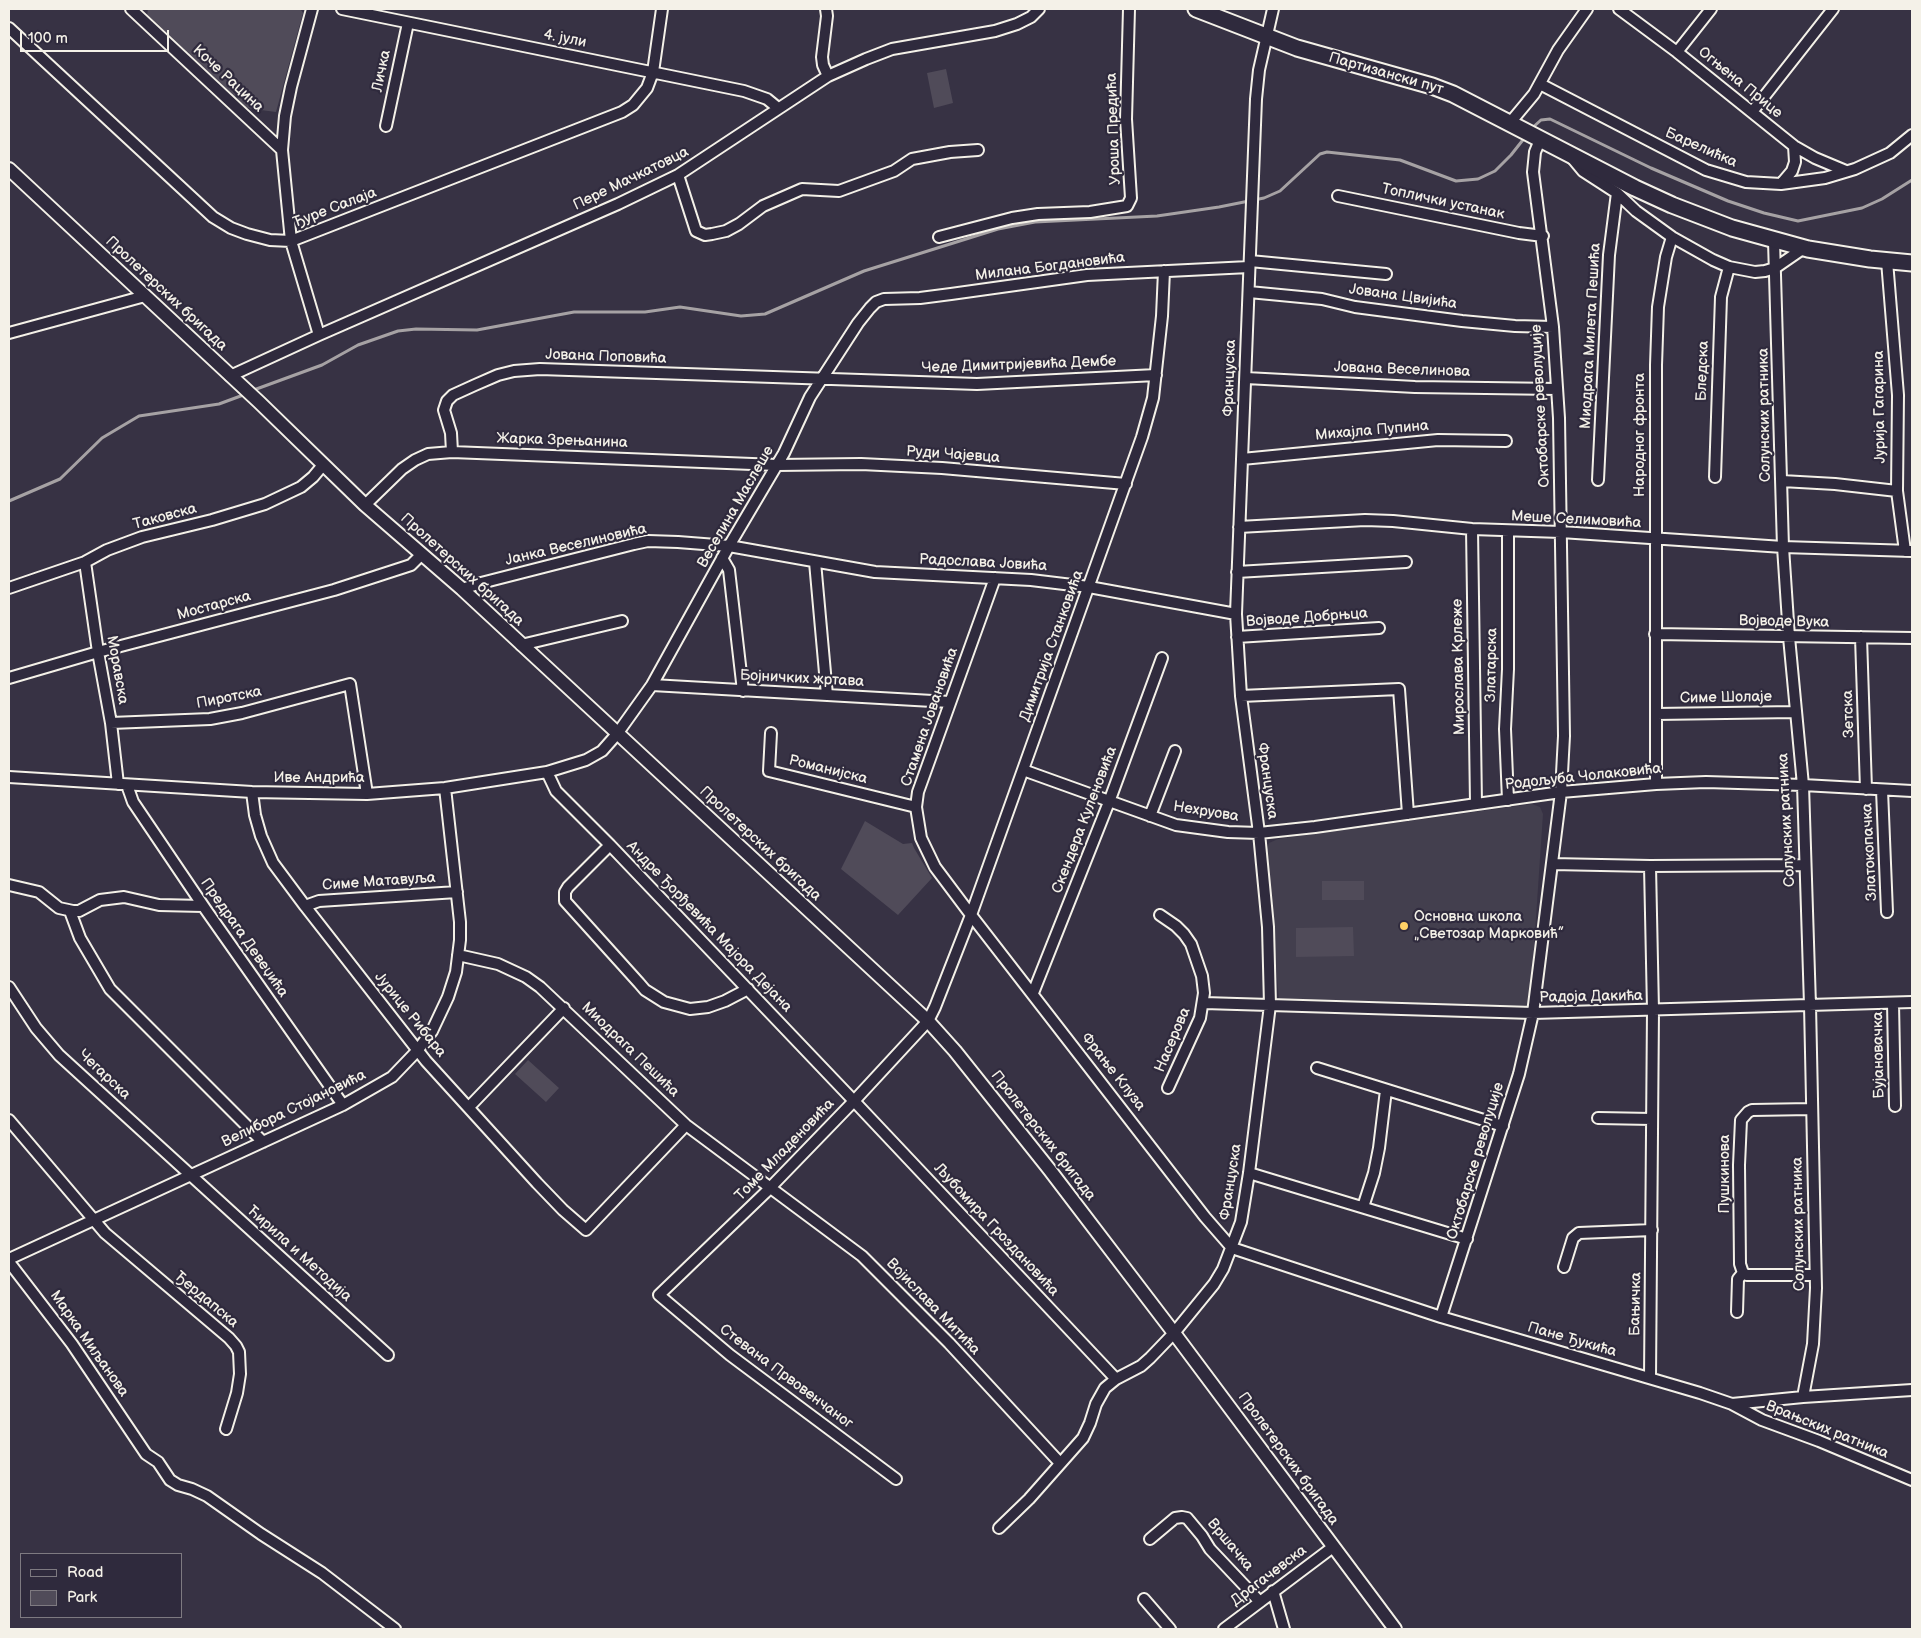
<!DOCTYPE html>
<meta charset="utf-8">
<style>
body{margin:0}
#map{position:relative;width:1921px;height:1638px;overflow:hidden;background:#373244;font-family:"Balsamiq Sans",sans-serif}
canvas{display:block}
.frame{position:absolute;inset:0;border:10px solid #f4f1e8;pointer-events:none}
.legend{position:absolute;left:20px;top:1553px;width:162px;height:65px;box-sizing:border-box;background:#2f2a3d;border:1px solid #7e7a81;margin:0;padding:6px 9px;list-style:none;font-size:15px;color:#f4f1e8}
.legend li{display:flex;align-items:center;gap:10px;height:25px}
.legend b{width:25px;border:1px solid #7e7a81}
.scale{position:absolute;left:20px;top:30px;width:149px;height:22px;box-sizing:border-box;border:2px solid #f4f1e8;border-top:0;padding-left:6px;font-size:15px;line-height:18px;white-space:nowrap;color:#f4f1e8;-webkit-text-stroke:4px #2f2a3d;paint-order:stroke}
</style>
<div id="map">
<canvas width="1921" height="1638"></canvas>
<div class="frame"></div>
<ul class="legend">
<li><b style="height:6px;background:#2f2a3d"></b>Road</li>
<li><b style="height:14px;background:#504b59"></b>Park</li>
</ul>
<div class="scale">100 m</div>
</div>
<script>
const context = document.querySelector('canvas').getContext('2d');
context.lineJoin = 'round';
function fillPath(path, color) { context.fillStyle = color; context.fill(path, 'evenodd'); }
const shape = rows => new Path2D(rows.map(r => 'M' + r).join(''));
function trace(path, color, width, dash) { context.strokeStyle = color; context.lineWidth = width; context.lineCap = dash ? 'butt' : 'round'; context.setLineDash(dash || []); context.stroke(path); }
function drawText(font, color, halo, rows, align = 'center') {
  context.font = font + ' "Balsamiq Sans",sans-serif'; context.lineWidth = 4.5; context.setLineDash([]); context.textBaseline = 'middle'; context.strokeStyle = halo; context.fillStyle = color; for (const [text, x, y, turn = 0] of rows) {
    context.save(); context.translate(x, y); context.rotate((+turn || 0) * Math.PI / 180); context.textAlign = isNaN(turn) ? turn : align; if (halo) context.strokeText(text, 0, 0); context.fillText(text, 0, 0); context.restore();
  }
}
fillPath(shape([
 [1532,804,1540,807,1543,814,1530,1006,1279,1000,1266,852,1269,843,1278,839]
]), '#433f4e');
fillPath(shape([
 [148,9,298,9,301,10,303,13,276,112,246,108,240,105,147,16],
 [946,69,953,103,934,108,927,73],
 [865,821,903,844,912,843,914,848,932,878,898,915,841,869],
 [1322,881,1364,881,1364,900,1322,900],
 [1353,927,1354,956,1296,957,1296,928],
 [528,1060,559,1088,546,1102,515,1074]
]), '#504b59');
trace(shape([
 [1531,129,1541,120,1550,119,1651,168,1728,201,1764,213,1798,221,1862,208,1882,199,1912,180],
 [251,391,322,365,358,345,398,331,416,329,477,330,574,312,645,312,680,307,741,316,765,314,864,271,998,229,1035,222,1157,216,1219,207,1264,198,1280,191,1320,154,1327,152,1400,160,1456,181,1478,179,1495,171,1511,155,1526,136],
 [9,501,60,479,102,438,139,416,219,404,246,394]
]), '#a6a2a4', 3);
const minor = shape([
 [131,9,282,150],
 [312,9,291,87,285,116,282,150,291,241,319,335],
 [342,9,744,91,767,99,778,108],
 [826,9,827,16,822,57,823,65,828,76],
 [1619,9,1677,52,1794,146,1815,158,1846,171],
 [9,28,213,217,231,228,247,234,270,240,291,241,622,112,633,105,647,88,653,72,662,9],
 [1677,52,1711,9],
 [1540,84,1706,170,1746,182,1781,184,1825,178,1855,169,1890,153,1912,135],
 [1752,112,1833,9],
 [1509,124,1534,94,1558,50,1587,9],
 [386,126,408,23],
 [1573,159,1583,171,1617,193,1636,211,1672,237,1713,260,1729,267,1755,272,1765,271,1775,268,1804,248],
 [678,175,696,231,705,235,712,234,726,231,739,224,763,206,802,189,839,191,894,171,912,159,950,152,978,150],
 [1781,184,1792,171,1795,162,1794,146],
 [1338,196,1519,233,1543,236],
 [939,237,1012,218,1038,214,1090,212,1127,206,1131,198,1126,119,1129,9],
 [1774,241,1783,547,1789,637,1803,785,1810,1005,1816,1288,1813,1344,1803,1397],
 [1250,261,1386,274],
 [1887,261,1898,395,1897,491,1905,551],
 [1249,292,1322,299,1355,307,1462,321,1515,326,1553,327],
 [9,333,145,296],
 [230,376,319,335,618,204,678,175,828,76,866,59,892,49,995,31,1017,24,1031,17,1039,9],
 [1246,378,1415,387,1557,389],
 [452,452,451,433,444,410,447,401,453,395,475,385,498,375,514,371,540,369,977,384,1156,375],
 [1242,459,1438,440,1506,441],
 [1715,477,1721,297,1729,267],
 [1598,480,1609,255,1617,193],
 [1782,481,1835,484,1897,491],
 [365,505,402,469,415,460,428,454,452,452,777,465,861,464,942,468,1126,484],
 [1239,527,1365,520,1393,521,1472,529,1561,532,1783,547,1912,551],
 [1472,529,1476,804],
 [1508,531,1508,669,1505,729,1508,800],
 [722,558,729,570,743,691],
 [85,562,98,652,111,723,118,784],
 [815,562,827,695],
 [1237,572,1406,562],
 [995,578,918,792,916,807,921,838,935,867,971,915,1205,1217,1232,1248,1441,1317,1700,1393,1732,1404,1803,1397,1912,1390],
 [9,588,85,562,107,550,142,537,212,520,265,504,301,487,313,477,323,465],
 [462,589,481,583,634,544,648,541,678,542,729,546,875,572,1031,580,1089,587,1236,614],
 [1655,634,1912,638],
 [1237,637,1379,628],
 [1861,637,1866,789],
 [521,645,622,621],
 [9,678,98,652,334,590,411,565,422,554],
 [652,685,950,702],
 [1241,696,1399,689,1408,814],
 [1656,714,1795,712],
 [111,723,210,719,242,713,350,684,367,794],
 [771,733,769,771,916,807],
 [1023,770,1176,825,1228,832,1259,833,1315,827,1561,792,1656,784,1706,782,1803,785,1912,791],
 [547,772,556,791,610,845,854,1101,1116,1379],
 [9,777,252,792,367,794,445,788,547,772,586,760,602,751,617,734,652,685,729,546,784,453,810,397,858,323,870,308,876,302,884,299,920,298,951,294,1087,275,1249,267],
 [1656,784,1656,365,1658,307,1666,257,1672,237],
 [127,785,133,802,206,910,343,1105],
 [1882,790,1887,912],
 [252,792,255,815,261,836,273,863,305,906,426,1061,537,1183,563,1210,586,1230,686,1125],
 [1150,816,1175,751],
 [610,845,568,887,565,892,565,901,639,983,645,990,664,1002,690,1009,708,1007,725,1001,748,989],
 [1552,864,1650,866,1805,865],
 [1650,866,1653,1010,1650,1378],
 [9,885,39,892,59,908,73,911,79,911,100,900,124,897,159,905,203,906],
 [305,906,319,901,457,892],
 [70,911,80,938,110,989,263,1142],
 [1160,915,1176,926,1184,934,1191,944,1202,976,1204,993,1200,1018,1168,1088],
 [458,955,498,964,526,977,540,987,686,1125,862,1256,949,1343,1060,1463],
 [9,987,36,1028,59,1055,388,1355],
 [1033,993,1109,802,1162,658],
 [1204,1003,1533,1013,1912,1002],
 [1893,1003,1895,1106],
 [1317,1068,1503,1126],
 [469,1107,564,1008],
 [1811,1109,1752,1110,1748,1112,1741,1120,1739,1165,1740,1264,1743,1273,1747,1275,1815,1275],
 [1598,1118,1652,1119],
 [9,1120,105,1233,229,1338,236,1346,239,1352,240,1374,237,1393,226,1429],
 [1249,1173,1467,1239],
 [1363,1207,1374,1173,1379,1148,1386,1090],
 [9,1259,343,1105,392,1077,417,1051,432,1031,448,997,456,972,460,940,460,922,445,788],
 [9,1262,72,1344,146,1454,158,1462,170,1480,178,1485,192,1489,207,1496,261,1534,322,1573,395,1629],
 [1564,1267,1573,1238,1579,1233,1652,1230],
 [1737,1312,1738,1279,1743,1273],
 [1441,1317,1519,1074,1533,1013,1561,792,1564,736,1559,418,1553,327,1533,172,1535,152,1540,140],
 [1732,1404,1762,1420,1819,1441,1912,1480],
 [896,1479,730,1355,659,1295,765,1193,854,1101,928,1021,935,1007,971,915,1142,437,1153,398,1162,316,1164,271],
 [999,1528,1029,1499,1083,1438,1090,1423,1096,1404,1105,1388,1116,1379,1141,1366,1150,1358,1174,1333,1214,1284,1223,1269,1241,1222,1249,1173,1270,1005,1268,927,1259,833,1241,696,1236,614,1256,99,1259,70,1273,9],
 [1150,1539,1175,1518,1182,1517,1187,1518,1202,1536,1210,1549,1260,1602],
 [1273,1591,1284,1629],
 [1144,1599,1170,1629],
 [1224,1629,1333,1547]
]);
const tertiary = shape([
 [9,169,259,402,365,505,462,589,928,1021,955,1051,1049,1169,1174,1333,1395,1629]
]);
const secondary = shape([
 [1196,9,1297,48,1432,86,1453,94,1635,188,1672,205,1732,228,1808,249,1870,259,1912,263]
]);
trace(minor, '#f4f1e8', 14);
trace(tertiary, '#f4f1e8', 16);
trace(secondary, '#f4f1e8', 19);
trace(minor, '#2f2a3d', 10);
trace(tertiary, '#2f2a3d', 12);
trace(secondary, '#2f2a3d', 15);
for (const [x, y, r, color] of [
 [1404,926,5,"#ffd166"]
]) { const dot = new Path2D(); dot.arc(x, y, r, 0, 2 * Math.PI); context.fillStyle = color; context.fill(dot); trace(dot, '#2f2a3d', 2); }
drawText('15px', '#f4f1e8', '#2f2a3d', [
 ["4. јули",565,39,11],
 ["Личка",382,71,-78],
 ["Партизански пут",1386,74,16],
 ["Коче Рацина",228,79,43],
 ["Огњена Прице",1740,83,39],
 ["Уроша Предића",1114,129,-92],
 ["Барелићка",1701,148,24],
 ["Пере Мачкатовца",631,179,-26],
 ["Топлички устанак",1443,202,12],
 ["Ђуре Салаја",335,208,-21],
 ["Милана Богдановића",1050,267,-7],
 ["Пролетерских бригада",166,294,43],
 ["Јована Цвијића",1403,297,8],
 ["Миодрага Милета Пешића",1591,336,-87],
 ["Јована Поповића",606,357,2],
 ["Чеде Димитријевића Дембе",1019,365,-2],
 ["Јована Веселинова",1402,370,2],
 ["Бледска",1703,371,-88],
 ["Француска",1230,378,-88],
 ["Октобарске револуције",1541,406,-93],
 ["Јурија Гагарина",1880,407,-91],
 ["Солунских ратника",1765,415,-91],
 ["Михајла Пупина",1372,431,-5],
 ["Народног фронта",1640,435,-90],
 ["Жарка Зрењанина",562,441,2],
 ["Руди Чајевца",953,455,4],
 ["Веселина Маслеше",736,507,-60],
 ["Таковска",165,517,-15],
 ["Меше Селимовића",1576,520,3],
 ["Јанка Веселиновића",576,545,-13],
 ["Радослава Јовића",983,563,3],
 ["Пролетерских бригада",462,570,42],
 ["Мостарска",214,606,-15],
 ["Војводе Добрњца",1307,618,-4],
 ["Војводе Вука",1784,622,1],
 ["Димитрија Станковића",1052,646,-70],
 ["Златарска",1492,665,-89],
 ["Мирослава Крлеже",1459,667,-91],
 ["Моравска",117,670,80],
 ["Бојничких жртава",802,679,3],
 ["Пиротска",229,698,-11],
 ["Симе Шолаје",1726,698,-1],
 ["Зетска",1849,714,-92],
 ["Стамена Јовановића",930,717,-71],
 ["Романијска",828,770,14],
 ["Родољуба Чолаковића",1583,777,-6],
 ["Иве Андрића",319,778],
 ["Француска",1267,781,82],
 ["Нехруова",1206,812,9],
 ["Скендера Куленовића",1085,820,-69],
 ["Солунских ратника",1787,820,-93],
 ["Пролетерских бригада",760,844,43],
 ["Златокопачка",1870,852,-93],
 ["Симе Матавуља",379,882,-4],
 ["Андре Ђорђевића Мајора Дејана",709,927,46],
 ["Предрага Девеџића",244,938,55],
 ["Радоја Дакића",1591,997,-1],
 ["Јурице Рибара",410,1015,51],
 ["Насерова",1173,1040,-67],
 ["Миодрага Пешића",630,1050,44],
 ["Бујановачка",1879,1055,-91],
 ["Фрање Клуза",1113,1072,52],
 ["Чегарска",104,1075,43],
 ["Велибора Стојановића",294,1109,-26],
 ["Пролетерских бригада",1043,1136,52],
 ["Томе Младеновића",785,1150,-46],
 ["Октобарске револуције",1476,1161,-73],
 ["Пушкинова",1725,1174,-90],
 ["Француска",1231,1182,-81],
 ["Солунских ратника",1799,1224,-91],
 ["Љубомира Гроздановића",996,1230,47],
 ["Ћирила и Методија",299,1254,42],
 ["Ђердапска",206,1300,40],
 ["Бањичка",1636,1304,-89],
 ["Војислава Митића",933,1307,46],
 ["Пане Ђукића",1572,1340,16],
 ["Марка Миљанова",89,1344,55],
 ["Стевана Првовенчаног",786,1377,37],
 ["Врањских ратника",1827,1430,22],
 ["Пролетерских бригада",1288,1459,54],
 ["Вршачка",1230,1545,50],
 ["Драгачевска",1269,1576,-37]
]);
drawText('15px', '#f4f1e8', '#2f2a3d', [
 ["Основна школа",1414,917],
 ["„Светозар Марковић”",1414,934]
], 'left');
</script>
